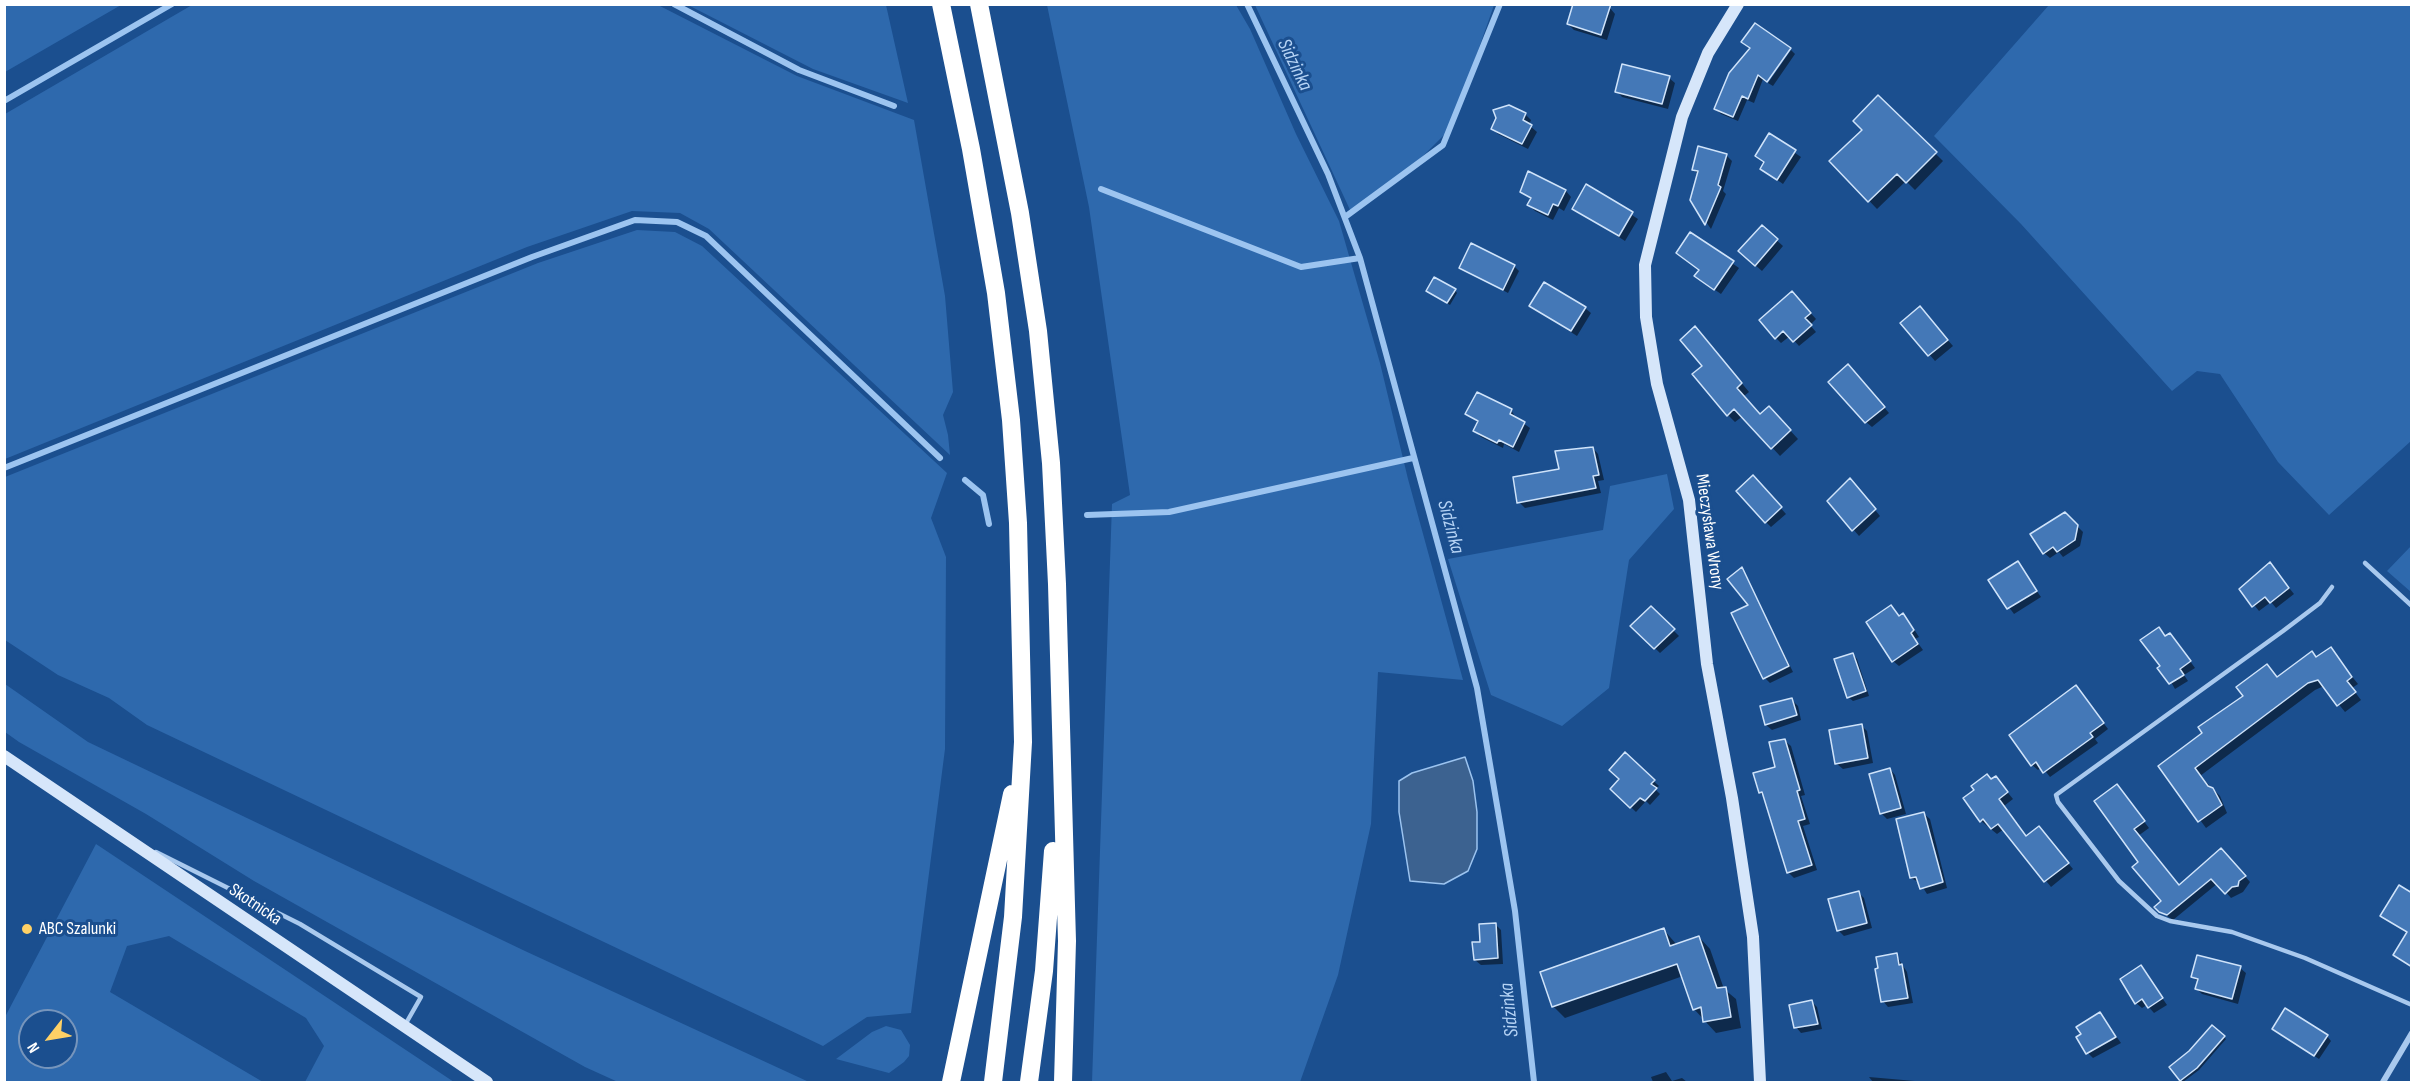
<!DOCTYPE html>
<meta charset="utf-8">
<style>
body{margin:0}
#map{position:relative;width:2416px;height:1087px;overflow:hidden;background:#1b4f8f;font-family:"Sofia Sans Condensed",sans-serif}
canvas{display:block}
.frame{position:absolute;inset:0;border:6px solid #fff;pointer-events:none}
.north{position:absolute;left:18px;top:1009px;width:60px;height:60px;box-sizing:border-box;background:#1b4f8f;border:2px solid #7695bc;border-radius:50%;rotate:239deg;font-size:16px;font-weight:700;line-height:24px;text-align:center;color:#fff}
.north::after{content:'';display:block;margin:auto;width:21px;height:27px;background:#ffd166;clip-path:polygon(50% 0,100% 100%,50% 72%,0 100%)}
</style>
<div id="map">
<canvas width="2416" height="1087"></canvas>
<div class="frame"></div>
<div class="north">N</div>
</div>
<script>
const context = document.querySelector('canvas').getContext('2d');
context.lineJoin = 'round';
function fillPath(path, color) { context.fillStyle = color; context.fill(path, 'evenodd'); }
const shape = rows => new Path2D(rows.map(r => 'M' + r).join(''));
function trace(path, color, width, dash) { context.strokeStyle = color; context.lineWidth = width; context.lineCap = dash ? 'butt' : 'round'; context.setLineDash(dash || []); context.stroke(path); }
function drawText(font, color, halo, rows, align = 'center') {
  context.font = font + ' "Sofia Sans Condensed",sans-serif'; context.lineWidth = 6; context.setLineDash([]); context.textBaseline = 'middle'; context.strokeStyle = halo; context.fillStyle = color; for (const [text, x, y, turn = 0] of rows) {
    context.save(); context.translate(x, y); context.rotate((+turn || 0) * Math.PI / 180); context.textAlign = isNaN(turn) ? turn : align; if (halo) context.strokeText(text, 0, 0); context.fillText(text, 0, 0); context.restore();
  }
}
fillPath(shape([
 [5,4,121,4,121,5,5,72],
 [192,5,658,5,797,76,914,120,945,296,953,392,943,415,948,435,950,455,709,229,680,213,632,211,527,247,5,459,5,114],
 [688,5,886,5,908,103,813,69],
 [1047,5,1236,5,1250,29,1296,134,1339,221,1380,363,1408,479,1463,680,1378,672,1371,824,1338,975,1300,1082,1092,1082,1112,504,1130,495,1089,207],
 [1255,5,1494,5,1451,128,1420,159,1351,212],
 [2049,5,2411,5,2411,441,2329,515,2278,462,2220,374,2197,371,2172,391,2021,224,1934,136],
 [637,230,675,232,702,246,947,473,931,518,946,557,945,749,911,1013,867,1017,823,1046,147,725,109,698,58,675,5,640,5,477,538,263],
 [1667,474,1674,509,1629,560,1609,688,1562,726,1491,695,1448,559,1603,530,1610,486],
 [2411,546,2411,592,2387,571],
 [5,684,88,742,525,951,809,1082,618,1082,585,1067,254,881,146,814,19,742,5,732],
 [96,844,454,1082,305,1082,324,1046,306,1018,169,936,127,946,110,992,263,1082,5,1082,5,1017],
 [30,1021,66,1021,66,1057,30,1057],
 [886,1026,901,1030,910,1045,909,1056,904,1062,889,1073,836,1059,872,1032]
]), '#2e69ad');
const water = shape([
 [1465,757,1473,781,1477,812,1477,849,1468,871,1444,884,1410,881,1399,812,1399,781,1412,773,1465,757]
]);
fillPath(water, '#3c6290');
trace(water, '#9cc4f0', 1.5);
fillPath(shape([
 [1610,8,1615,14,1607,40,1574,30,1568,24],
 [1756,25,1763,79,1754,103,1747,100,1738,121,1721,114,1716,109,1751,49,1743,42],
 [1791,50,1795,54,1773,86,1768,83],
 [1669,78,1675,83,1668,109,1622,97,1617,91],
 [1878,97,1943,161,1915,190,1906,181,1877,209,1831,161,1864,130],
 [1525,114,1531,120,1529,125,1537,132,1528,149,1498,134,1492,128],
 [1769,135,1801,157,1783,184,1762,169,1765,163,1757,155],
 [1726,155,1732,161,1723,191,1726,194,1711,229,1691,200,1698,174,1693,169],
 [1528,173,1566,191,1571,197,1564,211,1559,208,1553,220,1535,211,1529,205,1532,200,1522,192],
 [1587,186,1638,219,1625,241,1574,208],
 [1762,227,1783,246,1762,271,1746,257],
 [1690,234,1739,268,1721,294,1702,281,1700,270,1678,253],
 [1514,266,1519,271,1508,293,1461,267],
 [1455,290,1457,293,1450,305,1427,291],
 [1798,299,1816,319,1810,325,1816,332,1799,346,1790,336,1781,343,1776,338],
 [1531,306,1585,308,1591,313,1577,336],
 [1925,314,1953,346,1935,361,1902,323],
 [1703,336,1749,392,1744,396,1760,415,1776,415,1798,439,1780,456,1743,416,1735,422,1728,415],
 [1853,371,1889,413,1872,427,1866,422],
 [1511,410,1516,418,1530,428,1519,452,1504,444,1503,448,1481,437,1475,431,1479,423,1467,414],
 [1593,448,1598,454,1604,480,1598,481,1601,493,1525,508,1519,502],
 [1753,477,1786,514,1771,527,1766,522],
 [1855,485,1880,516,1859,536,1829,501],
 [2065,514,2083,532,2080,546,2063,557,2059,552,2050,558,2044,553],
 [2017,563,2041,597,2014,614,1990,581],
 [2270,564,2294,594,2276,608,2271,602,2259,611,2242,590],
 [1742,569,1793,672,1770,683,1765,678],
 [1891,607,1900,617,1902,615,1908,620,1919,637,1915,639,1923,650,1899,666,1893,661],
 [1651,608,1679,636,1660,653,1632,626],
 [2164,635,2175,640,2195,668,2184,675,2188,681,2175,689,2162,666],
 [2330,649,2358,684,2352,688,2361,700,2345,712,2324,686,2315,690,2200,776,2220,796,2227,813,2206,828,2160,766,2278,678],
 [1853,654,1857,659,1869,696,1853,701,1848,697],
 [2076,687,2108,729,2095,739,2098,743,2050,777,2042,767,2038,770,2032,765],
 [1792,700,1798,706,1801,720,1772,730,1766,725,1762,707],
 [1861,725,1867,731,1873,763,1843,769,1837,764],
 [1785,741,1791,746,1805,795,1801,796,1810,824,1803,826,1817,870,1794,878,1788,872,1765,797,1760,793,1755,774,1777,768],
 [1625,754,1659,786,1655,789,1660,794,1650,805,1646,801,1636,812,1612,789,1621,780],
 [1890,769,1895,775,1906,814,1887,819,1881,813],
 [1996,778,2013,799,2004,806,2027,837,2039,828,2073,869,2051,887,2004,829,1997,834,1981,821,1992,780],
 [2117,786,2149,828,2138,836,2180,886,2227,855,2250,882,2243,892,2231,898,2218,883,2173,920,2161,912,2163,901,2140,862],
 [1924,814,1930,819,1947,888,1927,894,1920,883,1911,878],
 [1858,892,1864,898,1872,928,1844,936,1838,930],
 [2412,894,2412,968,2394,955,2408,934,2382,915],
 [1495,924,1501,930,1503,964,1481,965,1475,960],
 [1664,930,1677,945,1699,937,1710,949,1724,989,1736,999,1741,1028,1716,1033,1694,1009,1683,976,1565,1018,1553,1006],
 [1896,955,1907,972,1913,1003,1888,1007,1883,1001],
 [2141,967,2167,1005,2154,1013,2147,1005,2142,1008,2136,1003],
 [2240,968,2246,973,2238,1004,2202,994,2197,989,2199,983,2193,977],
 [1811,1001,1817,1007,1822,1029,1801,1033,1796,1027],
 [2100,1014,2121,1043,2093,1058,2088,1053],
 [2212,1027,2226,1039,2199,1070,2183,1082,2171,1067,2190,1052],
 [2278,1032,2327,1036,2331,1041,2319,1059],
 [1666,1072,1672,1081,1682,1078,1687,1082,1653,1082,1651,1077],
 [1869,1077,1926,1082,1927,1082,1873,1082]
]), '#0007');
trace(shape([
 [674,4,799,70,894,106],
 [1247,4,1328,174,1360,258,1477,688,1515,911,1534,1082],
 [4,101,172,4],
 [1101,189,1301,267,1360,258],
 [1345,217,1443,145,1500,4],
 [4,468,532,257,635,220,677,222,706,236,940,458],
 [965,480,983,495,989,524],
 [1087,515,1169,512,1413,458]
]), '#9cc4f0', 6);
const building = shape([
 [1573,4,1611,4,1601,35,1567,24,1573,4],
 [1755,23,1791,48,1767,82,1758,75,1748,99,1742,96,1733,117,1714,109,1729,73,1750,48,1741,42,1755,23],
 [1622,64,1670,76,1662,104,1615,92,1622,64],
 [1878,95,1937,152,1906,183,1897,174,1868,202,1829,161,1862,130,1853,121,1878,95],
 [1509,105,1526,113,1523,120,1532,125,1522,144,1491,129,1496,118,1493,110,1509,105],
 [1769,133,1796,150,1777,180,1760,169,1764,162,1755,156,1769,133],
 [1698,146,1727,154,1718,185,1721,187,1705,225,1690,200,1698,171,1692,170,1698,146],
 [1528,171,1566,190,1558,206,1553,204,1548,215,1527,205,1531,198,1520,192,1528,171],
 [1586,184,1633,212,1619,236,1572,209,1586,184],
 [1762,225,1778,239,1755,266,1738,251,1762,225],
 [1690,232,1734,261,1714,290,1694,276,1699,270,1676,253,1690,232],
 [1471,243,1515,265,1503,290,1459,268,1471,243],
 [1434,277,1456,289,1447,303,1426,291,1434,277],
 [1544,282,1586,307,1571,331,1529,306,1544,282],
 [1792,291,1811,313,1805,318,1812,325,1793,342,1783,331,1775,339,1759,320,1792,291],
 [1920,306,1948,340,1928,356,1900,323,1920,306],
 [1695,326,1742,383,1737,388,1760,414,1769,406,1791,430,1771,449,1734,409,1727,416,1692,374,1702,366,1680,340,1695,326],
 [1848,364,1885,407,1865,423,1828,382,1848,364],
 [1477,392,1512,409,1510,414,1525,422,1513,447,1499,440,1497,443,1473,431,1478,421,1465,414,1477,392],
 [1593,447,1599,475,1593,476,1596,488,1517,503,1513,477,1559,469,1555,451,1593,447],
 [1753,475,1782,507,1765,523,1736,491,1753,475],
 [1850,478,1876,509,1852,531,1827,501,1850,478],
 [2065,512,2078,525,2075,540,2057,552,2053,547,2043,554,2030,534,2065,512],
 [2018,561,2037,591,2007,609,1988,580,2018,561],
 [2270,562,2289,588,2270,603,2265,597,2252,607,2239,589,2270,562],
 [1742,567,1789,666,1763,679,1731,613,1748,605,1727,579,1742,567],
 [1891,605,1899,616,1903,613,1914,630,1911,633,1918,644,1892,662,1866,622,1891,605],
 [1651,606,1675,629,1654,649,1630,626,1651,606],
 [2159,627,2165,636,2170,633,2191,661,2180,669,2184,675,2169,684,2157,668,2160,666,2140,640,2159,627],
 [2331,647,2352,677,2347,681,2356,692,2337,706,2318,680,2308,683,2195,768,2208,786,2213,788,2222,805,2198,822,2158,766,2202,733,2198,727,2243,696,2236,687,2267,664,2277,677,2312,651,2316,657,2331,647],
 [1853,653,1866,691,1847,698,1834,659,1853,653],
 [2076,685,2104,723,2090,733,2093,737,2043,773,2036,762,2031,766,2009,735,2076,685],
 [1792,698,1797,715,1765,725,1760,706,1792,698],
 [1862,724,1868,758,1835,764,1829,730,1862,724],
 [1785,739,1800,790,1797,791,1805,819,1798,821,1812,865,1787,873,1762,792,1759,793,1753,773,1775,767,1769,742,1785,739],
 [1625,752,1655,780,1651,784,1657,788,1645,801,1640,798,1630,808,1610,789,1619,779,1609,770,1625,752],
 [1890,768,1901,808,1880,814,1869,774,1890,768],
 [1987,774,1991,779,1996,776,2008,792,1999,799,2026,836,2039,826,2069,863,2044,882,1998,824,1991,829,1983,819,1980,822,1963,798,1974,790,1971,786,1987,774],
 [2117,784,2145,821,2134,829,2179,885,2221,848,2246,876,2239,881,2238,886,2232,887,2225,894,2211,879,2167,915,2159,912,2154,907,2161,901,2132,867,2138,862,2094,801,2117,784],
 [1924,812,1943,882,1920,889,1916,877,1910,878,1896,819,1924,812],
 [2399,885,2412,893,2412,967,2393,955,2407,932,2380,916,2399,885],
 [1859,891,1867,923,1837,931,1828,899,1859,891],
 [1496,923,1498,958,1474,960,1472,942,1480,942,1479,924,1496,923],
 [1664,928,1670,946,1699,936,1717,988,1726,987,1731,1017,1703,1022,1701,1007,1693,1010,1677,964,1552,1007,1540,972,1664,928],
 [1897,953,1899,965,1902,964,1908,998,1881,1002,1875,969,1878,968,1876,957,1897,953],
 [2197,955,2241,966,2232,999,2195,989,2198,979,2191,977,2197,955],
 [2141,965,2163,998,2148,1008,2142,999,2135,1004,2120,979,2141,965],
 [1812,1000,1818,1024,1794,1028,1789,1005,1812,1000],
 [2285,1008,2328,1035,2314,1056,2272,1029,2285,1008],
 [2100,1012,2116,1037,2086,1054,2076,1037,2081,1034,2076,1027,2100,1012],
 [2212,1025,2225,1036,2197,1068,2180,1081,2169,1067,2189,1051,2212,1025]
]);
fillPath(building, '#4478b7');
trace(building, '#cfe3fa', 1.5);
trace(shape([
 [2365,563,2412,606],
 [2332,587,2320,603,2283,631,2056,795,2058,802,2119,881,2157,916,2170,921,2232,932,2305,958,2412,1005],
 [156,852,300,924,421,997,405,1025]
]), '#a9c9ee', 4.5);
trace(shape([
 [2383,1082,2412,1033]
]), '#a9c9ee', 6);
trace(shape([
 [1738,4,1708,53,1682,117,1645,265,1646,317,1657,384,1689,500,1707,664,1732,798,1753,937,1760,1082],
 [4,756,487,1082]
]), '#d6e6fa', 12);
trace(shape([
 [941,4,971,149,996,293,1011,420,1018,523,1023,742,1013,917,993,1082],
 [979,4,1020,213,1038,331,1051,463,1057,584,1067,941,1063,1082],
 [951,1082,1012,794],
 [1029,1082,1044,971,1053,851]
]), '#fff', 18);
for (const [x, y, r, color] of [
 [27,929,6,"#ffd166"]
]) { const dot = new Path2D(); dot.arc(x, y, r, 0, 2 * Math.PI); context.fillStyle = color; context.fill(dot); trace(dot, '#1b4f8f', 2); }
drawText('18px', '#fff', '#1b4f8f', [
 ["Mieczysława Wrony",1709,532,82],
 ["Skotnicka",255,905,34]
]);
drawText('18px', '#fff', '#1b4f8f', [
 ["ABC Szalunki",39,929]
], 'left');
drawText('italic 20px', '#b5d3f5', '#1b4f8f', [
 ["Sidzinka",1294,65,64],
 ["Sidzinka",1450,527,75],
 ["Sidzinka",1510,1010,-96]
]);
</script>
